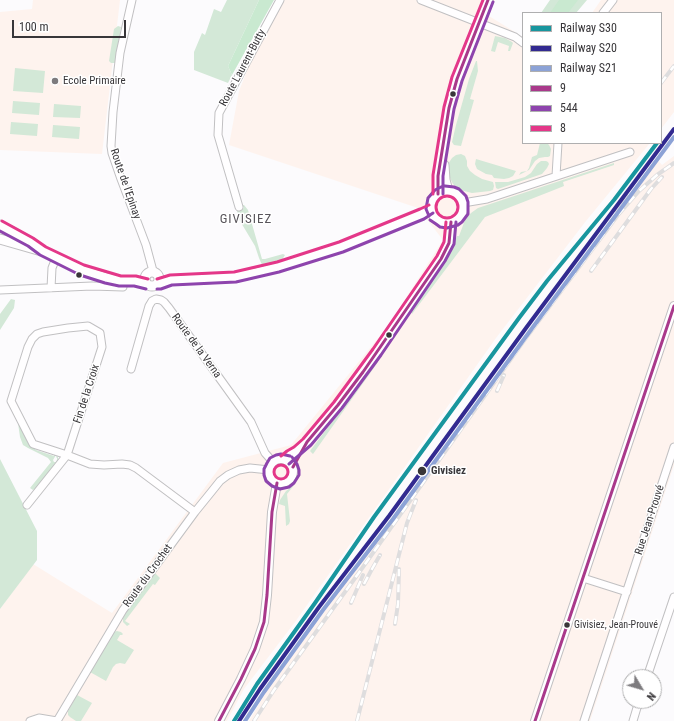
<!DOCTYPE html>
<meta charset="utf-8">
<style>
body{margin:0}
#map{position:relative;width:674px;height:721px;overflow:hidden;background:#fcfbfd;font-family:"Roboto Condensed",sans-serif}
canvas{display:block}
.legend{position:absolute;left:522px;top:12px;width:140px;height:132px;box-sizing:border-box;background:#fff;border:1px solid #afafb0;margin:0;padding:5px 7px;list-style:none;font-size:12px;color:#383639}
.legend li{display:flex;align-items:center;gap:8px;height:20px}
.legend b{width:20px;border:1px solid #afafb0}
.north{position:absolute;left:622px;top:669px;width:40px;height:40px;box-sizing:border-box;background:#fff;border:1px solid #afafb0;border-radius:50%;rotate:128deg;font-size:11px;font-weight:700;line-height:16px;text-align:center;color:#383639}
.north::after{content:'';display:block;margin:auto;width:14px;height:18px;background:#7d7b7e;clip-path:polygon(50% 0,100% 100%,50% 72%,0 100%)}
.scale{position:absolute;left:12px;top:20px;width:114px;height:18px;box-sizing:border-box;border:2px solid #383639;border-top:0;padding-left:5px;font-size:12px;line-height:14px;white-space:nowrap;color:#383639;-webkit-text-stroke:3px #fff;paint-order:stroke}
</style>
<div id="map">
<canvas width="674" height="721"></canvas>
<ul class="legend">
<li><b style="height:5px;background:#18969e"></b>Railway S30</li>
<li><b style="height:5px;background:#322a90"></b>Railway S20</li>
<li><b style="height:5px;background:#8ca2d6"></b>Railway S21</li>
<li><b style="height:5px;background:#a9398b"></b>9</li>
<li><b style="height:5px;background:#8e44ad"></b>544</li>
<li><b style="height:5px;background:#e43789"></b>8</li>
</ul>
<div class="north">N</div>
<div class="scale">100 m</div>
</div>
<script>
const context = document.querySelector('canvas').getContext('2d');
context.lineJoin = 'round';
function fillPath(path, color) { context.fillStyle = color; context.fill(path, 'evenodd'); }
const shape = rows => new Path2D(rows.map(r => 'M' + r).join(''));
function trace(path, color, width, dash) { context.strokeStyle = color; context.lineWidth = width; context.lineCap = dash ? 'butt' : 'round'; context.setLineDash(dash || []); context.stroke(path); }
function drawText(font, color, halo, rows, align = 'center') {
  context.font = font + ' "Roboto Condensed",sans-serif'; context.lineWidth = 3; context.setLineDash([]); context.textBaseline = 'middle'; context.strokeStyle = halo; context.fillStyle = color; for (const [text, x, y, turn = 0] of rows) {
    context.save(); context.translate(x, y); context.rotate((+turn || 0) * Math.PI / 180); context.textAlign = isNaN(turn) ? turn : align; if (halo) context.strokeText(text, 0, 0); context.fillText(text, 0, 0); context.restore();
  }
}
fillPath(shape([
 [33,0,120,0,102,154,0,150,0,12,32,9],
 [275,0,495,0,489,16,523,37,523,143,650,143,586,221,496,338,295,622,244,689,227,721,0,721,0,609,33,564,112,613,223,463,291,445,388,326,443,240,418,208,229,145,239,91],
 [601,0,674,0,674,112,661,129,661,13,592,13],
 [674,156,674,465,590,721,249,721,266,692,479,399,656,158,662,165]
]), '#fef3ee');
fillPath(shape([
 [227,0,259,0,228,66,232,75,228,83,194,70,194,52,202,33,205,35,214,9,221,12],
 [550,0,587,0,576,13,541,13],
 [118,26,121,27,115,63,111,63,109,61,114,29],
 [495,36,505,38,512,42,513,43,510,51,508,51,509,46,498,42,495,52,491,51],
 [476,61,477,61,478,71,470,99,474,100,461,146,454,145,452,142,456,125,469,79],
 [15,68,45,71,43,93,13,91],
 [13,101,40,103,39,115,12,113],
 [54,104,81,106,80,118,53,117],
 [11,122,38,124,37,136,10,134],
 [53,125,80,127,79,139,52,137],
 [540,143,547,143,549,145,551,149,550,156,548,157,545,157,539,158,535,161,529,170,519,175,521,172,527,171,529,168,532,157,537,155],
 [461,154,465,156,467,161,467,166,470,171,475,175,482,179,493,182,494,186,493,190,490,191,472,193,460,190,453,184,450,178,448,170,448,164,452,158,456,155],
 [476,159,516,171,513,176,509,178,504,179,494,178,492,175,486,174,477,169,475,164],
 [541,161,546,161,548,162,549,164,547,168,542,174,498,189,496,188,495,182,508,182,525,177,531,173,537,164],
 [614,163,614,165,563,182,564,186,549,192,485,217,412,314,411,310,447,260,457,236,459,236,465,220,471,213,478,208],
 [242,205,244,205,248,210,262,259,265,259,283,254,285,255,282,260,262,265,259,258,255,246,240,221,237,211,244,208],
 [11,299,15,300,14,308,0,330,0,314],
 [376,360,378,362,313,454,310,451,357,389,356,388],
 [18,423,28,443,36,450,54,456,54,454,56,455,53,460,54,462,56,462,57,460,57,458,56,457,57,456,58,457,58,462,35,489,33,490,30,488,51,462,48,458,28,448,23,445,20,437],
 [0,459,37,531,37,560,0,609],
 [295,484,287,494,290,521,289,524,286,526,285,506,279,504,280,500,286,491],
 [155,573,160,578,155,585,153,584,125,621,130,624,127,626,123,622,123,618,125,614],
 [117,631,121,632,123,634,122,635,120,635,117,640,134,650,125,664,120,663,116,664,113,667,106,681,90,672,110,638,111,638,111,636,114,632],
 [77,695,92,703,81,721,76,721,70,717,68,715,68,711]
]), '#d3e8d7');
fillPath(shape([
 [259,0,274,0,232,75,228,66],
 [559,0,578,0,568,13,550,13]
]), '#c9e9d0');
const minor = shape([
 [132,0,120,53,113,112,111,146,112,153,121,179,146,245,153,271],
 [421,0,515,37,523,43],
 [603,13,613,0],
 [556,176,558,143],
 [463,203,487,199,630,152],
 [239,207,218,135,219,113,280,0],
 [51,288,52,268,56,258],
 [0,290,92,286,123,287],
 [131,369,149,306,152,301,156,299,161,300,164,302,169,308,251,422,265,453,273,462],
 [27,505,67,455,102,347,100,333,88,326,68,328,43,332,37,334,32,339,28,347,11,401,33,444,67,455,90,464,104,465,122,464,130,465,136,468,195,512],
 [583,578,627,592],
 [647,677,674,597],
 [30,721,39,718,57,721,123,610,195,512,212,491,220,481,228,475,239,470,250,468,269,470],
 [584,721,674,447],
 [633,721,639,701]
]);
const tertiary = shape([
 '269 471a12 12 0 1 1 24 0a12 12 0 1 1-24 0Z',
 [285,460,290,455,297,451,307,442,338,405,377,352,441,259,449,243,450,233,451,222],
 [219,721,241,679,255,649,264,622,267,595,272,512,277,483],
 [535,721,674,306]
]);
const secondary = shape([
 [444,165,445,180,448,191],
 '431 207a16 16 0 1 1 32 0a16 16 0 1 1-32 0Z',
 [438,194,438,176,449,108,457,79,488,0],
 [0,225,31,242,43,251,82,270,107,278,120,281,135,281,147,284],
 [0,239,38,250],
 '145 279a7 7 0 1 1 14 0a7 7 0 1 1-14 0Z',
 [157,284,160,284,171,280,204,279,235,277,255,273,278,267,341,247,422,214,431,209]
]);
trace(minor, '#c1c0c2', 9);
trace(tertiary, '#c1c0c2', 10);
trace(secondary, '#c1c0c2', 11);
trace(minor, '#fffeff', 7);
trace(tertiary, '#fffeff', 8);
trace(secondary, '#fffeff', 9);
const rail = shape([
 [661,83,674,66],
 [615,210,626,195],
 [591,271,651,189,662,177],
 [497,391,504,375],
 [364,584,372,569,380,555],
 [351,603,363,575],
 [395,624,398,604,399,569],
 [254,721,274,690,358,574,523,342,618,215,639,191,657,175,674,163],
 [357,721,407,523,416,500]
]);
trace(rail, '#deddde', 4);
trace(rail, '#fff', 2.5, [8]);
trace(shape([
 [438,194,438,176,449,108,457,79,488,0],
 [293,467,307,442,338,405,363,372,441,259,449,243,451,222],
 [219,721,241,679,255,649,264,622,267,595,272,512,277,483],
 [535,721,674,306]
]), '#a9398b', 3);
trace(shape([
 [443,194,443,176,454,109,462,81,493,2],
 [429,216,426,209,428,198,435,190,443,186],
 [430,220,436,224,440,227,447,228,458,225,462,222,468,214,468,202,466,196,459,189,454,187,445,186],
 [0,231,28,246,40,255,80,275,105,283,119,286,134,286,146,289],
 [157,289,161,289,172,285,236,282,279,272,343,252,424,219,433,213],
 [290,456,281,454,276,455,270,458,267,463,264,469,264,475,266,481,272,486,280,489,289,487,294,483,299,475,299,470,297,464,292,457],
 [289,464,311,445,342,408,381,355,445,261,454,244,456,222]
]), '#8e44ad', 3);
trace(shape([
 [433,194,433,175,444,107,452,77,483,0],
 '436 207a11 11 0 1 1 22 0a11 11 0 1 1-22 0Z',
 [2,221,33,238,46,247,84,265,121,276,136,276,148,279],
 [157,279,170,275,234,272,277,262,339,242,420,209,429,205],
 [281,456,287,451,294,447,303,439,334,402,373,349,437,256,444,242,446,222],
 '274 472a7 7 0 1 1 14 0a7 7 0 1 1-14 0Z'
]), '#e43789', 3);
trace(shape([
 [234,721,257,684,315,603,374,517,519,318,547,281,614,200,657,143]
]), '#18969e', 4);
trace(shape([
 [239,721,260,689,319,607,389,516,526,328,674,129]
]), '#322a90', 4);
trace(shape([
 [245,721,264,692,323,610,393,519,530,331,674,137]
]), '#8ca2d6', 4);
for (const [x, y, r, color] of [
 [55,81,4,"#7d7b7e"],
 [453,94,3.5,"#383639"],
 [79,275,3.5,"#383639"],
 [389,335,3.5,"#383639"],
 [422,471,5,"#383639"],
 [567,625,3.5,"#383639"]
]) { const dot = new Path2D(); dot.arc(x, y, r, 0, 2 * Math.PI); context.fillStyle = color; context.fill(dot); trace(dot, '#fff', 1.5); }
drawText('10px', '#383639', '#fff', [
 ["Givisiez, Jean-Prouvé",574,625]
], 'left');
drawText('11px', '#383639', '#fff', [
 ["Route Laurent-Butty",243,68,-62],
 ["Route de l'Epinay",125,184,71],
 ["Route de la Verna",196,346,54],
 ["Fin de la Croix",87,394,-72],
 ["Rue Jean-Prouvé",650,520,-72],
 ["Route du Crochet",148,576,-54]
]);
drawText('11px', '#383639', '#fff', [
 ["Ecole Primaire",63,81]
], 'left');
drawText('bold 11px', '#383639', '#fff', [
 ["Givisiez",431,471]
], 'left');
context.letterSpacing = '1px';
drawText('13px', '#59555b', '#fff', [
 ["GIVISIEZ",246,220]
]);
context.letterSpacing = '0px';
</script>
